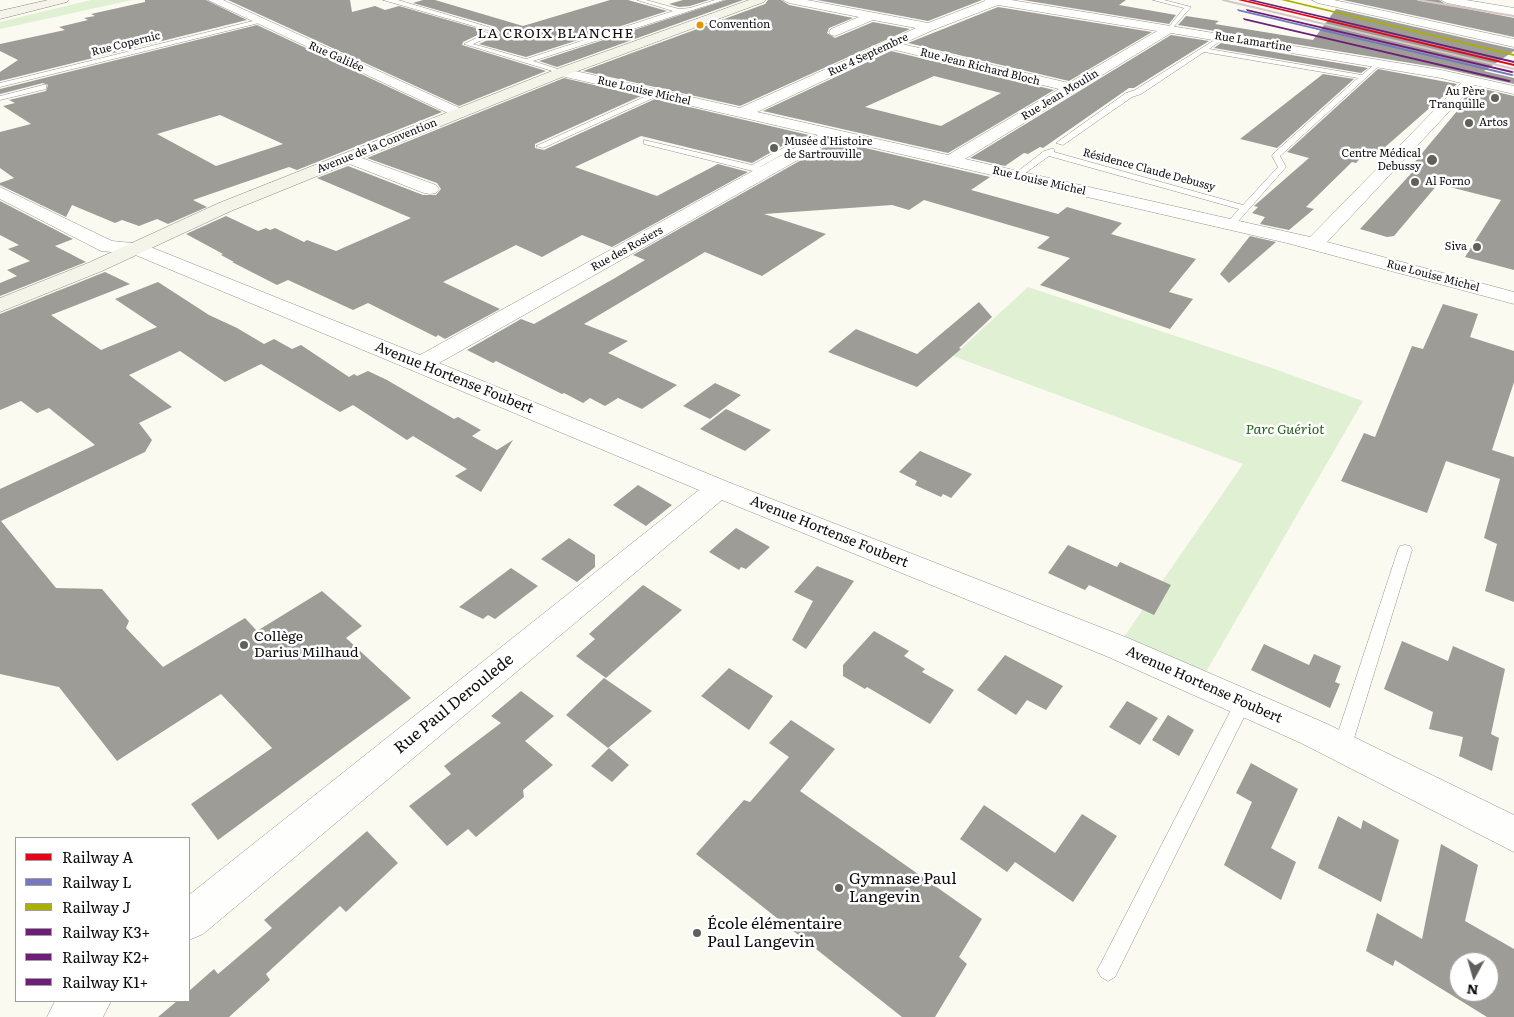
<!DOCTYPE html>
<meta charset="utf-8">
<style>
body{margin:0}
#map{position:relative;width:1514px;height:1017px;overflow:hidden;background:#fafaf1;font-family:Literata,serif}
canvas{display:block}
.legend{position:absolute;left:15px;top:837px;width:175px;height:165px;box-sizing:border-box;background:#fff;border:1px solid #9e9e9e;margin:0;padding:6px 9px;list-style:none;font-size:15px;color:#0d0d0d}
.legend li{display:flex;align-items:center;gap:10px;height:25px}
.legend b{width:25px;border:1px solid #9e9e9e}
.north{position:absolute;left:1449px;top:952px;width:50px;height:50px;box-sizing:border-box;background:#fff;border:1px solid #9e9e9e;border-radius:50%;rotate:186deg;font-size:14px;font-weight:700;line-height:20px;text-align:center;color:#0d0d0d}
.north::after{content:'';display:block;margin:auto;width:18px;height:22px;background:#60605d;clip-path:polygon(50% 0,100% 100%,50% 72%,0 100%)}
</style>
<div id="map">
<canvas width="1514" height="1017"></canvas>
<ul class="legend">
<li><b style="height:6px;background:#e3051c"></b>Railway A</li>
<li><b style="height:6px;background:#7577c0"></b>Railway L</li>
<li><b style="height:6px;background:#aaaf02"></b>Railway J</li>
<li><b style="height:6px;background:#6e1e78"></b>Railway K3+</li>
<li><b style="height:6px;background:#6e1e78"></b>Railway K2+</li>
<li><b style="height:6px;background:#6e1e78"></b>Railway K1+</li>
</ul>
<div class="north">N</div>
</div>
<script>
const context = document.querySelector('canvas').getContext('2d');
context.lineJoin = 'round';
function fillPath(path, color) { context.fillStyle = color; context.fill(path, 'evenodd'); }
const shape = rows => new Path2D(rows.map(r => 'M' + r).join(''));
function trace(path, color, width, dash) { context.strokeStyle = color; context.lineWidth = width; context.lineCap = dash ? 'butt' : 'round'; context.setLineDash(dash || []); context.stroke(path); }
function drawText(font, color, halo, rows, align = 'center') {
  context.font = font + ' Literata,serif'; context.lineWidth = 5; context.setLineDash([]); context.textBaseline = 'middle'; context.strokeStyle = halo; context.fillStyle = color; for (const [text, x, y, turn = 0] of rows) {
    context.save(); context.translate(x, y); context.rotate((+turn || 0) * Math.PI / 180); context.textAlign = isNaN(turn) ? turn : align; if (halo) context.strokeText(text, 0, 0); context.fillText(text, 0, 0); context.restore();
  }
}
fillPath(shape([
 [91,0,132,0,0,29,0,22],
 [1028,287,1269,367,1363,401,1199,684,1117,647,1243,464,953,356]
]), '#e0f0d2');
fillPath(shape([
 [145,0,206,0,247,20,0,81,0,72,18,60,0,51,0,44,65,30,59,27,88,20,84,18,95,16,91,14,145,2],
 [228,0,350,0,352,12,375,6,385,10,399,6,486,31,463,42,462,45,546,71,459,106],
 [423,0,435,0,523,26,610,0,628,0,667,11,526,57,479,44,499,35,500,32,496,27,413,3],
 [683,0,709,0,690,6,679,7,669,4],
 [726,0,743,0,557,67,539,61],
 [768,0,781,0,789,5,853,18,829,28,827,33,835,38,873,22,910,29,740,106,583,71,765,4],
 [817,0,982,0,928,21],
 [1023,0,1126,0,1119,5,1176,15,1169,24],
 [1343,0,1439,0,1447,5,1514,18,1514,37],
 [998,7,1152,32,1069,81,908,43],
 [1336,9,1514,49,1514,51,1484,71,1514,78,1514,84,1441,68,1178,25,1186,16,1219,21,1215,24,1313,40],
 [257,25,442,112,297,170,289,167,193,200,207,207,168,224,157,219,139,226,122,220,115,223,72,205,66,217,0,185,0,183,14,178,0,168,0,132,31,124,3,106,15,103,9,100,46,91,48,85,43,83,0,94,0,89],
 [220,115,283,144,216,166,157,134],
 [1171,35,1209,41,1134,88,1129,88,1043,148,1040,147,1028,154,1024,153,1005,166,970,158],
 [1221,43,1368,68,1361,73,1214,48],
 [891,51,1054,90,948,153,763,111],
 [934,76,1001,93,941,126,865,107],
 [1378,69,1457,84,1376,155,1365,153,1356,163,1352,162,1306,207,1314,209,1289,230,1260,224,1265,217,1252,213,1258,207,1254,206,1309,158,1287,152],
 [1323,74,1354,79,1277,148,1240,139],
 [564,78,641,96,535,144,535,148,544,150,655,99,813,136,792,147,784,145,752,163,641,136,575,167,657,196,718,164,748,172,612,247,582,235,542,257,516,245,443,282,500,309,445,339,438,335,436,337,368,303,353,310,288,280,277,285,232,262,234,262,221,255,223,254,186,234,226,216,258,231,266,228,270,230,275,228,304,242,307,240,336,251,411,218,317,178,348,166,423,195,436,195,441,189,437,183,367,158],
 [1475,87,1514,96,1514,270,1465,257,1501,200,1438,184,1394,236,1387,237,1360,229,1418,166,1413,164,1458,110,1455,108],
 [835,141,990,177,971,190,1058,214,1067,207,1122,223,1111,234,1196,259,1169,292,1193,299,1170,329,1040,285,1070,258,1037,248,1050,237,924,200,909,210,892,205,764,214,826,234,762,276,705,252,584,324,628,341,608,353,677,385,642,409,618,398,605,406,590,398,583,403,564,393,562,394,496,361,493,363,467,350,521,319,534,324,615,278,645,260,633,255],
 [0,201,73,239,55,246,86,262,0,296,0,283,17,276,7,270,30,261,8,249,19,245,0,235],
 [1250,236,1276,242,1229,283,1220,274],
 [105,272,130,284,51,315,101,350,157,327,115,299,158,282,209,315,237,328,264,344,274,339,292,349,301,345,349,377,354,374,357,376,368,371,387,380,454,419,458,417,481,430,472,436,497,450,513,440,481,492,455,476,467,469,413,436,407,440,353,405,340,412,261,364,225,382,180,351,129,375,172,407,139,423,152,440,145,452,1,521,56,588,102,589,129,621,126,628,163,667,245,618,257,631,322,591,362,626,346,638,411,698,218,840,191,804,272,748,221,694,117,761,59,687,0,674,0,489,95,445,49,408,37,413,21,401,0,410,0,314],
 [979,302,992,317,959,348,961,349,917,387,828,352,856,329,917,354],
 [1443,304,1478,314,1470,337,1514,351,1514,382,1492,450,1514,457,1514,602,1485,591,1497,544,1484,538,1500,479,1446,461,1427,513,1341,481,1364,433,1375,437,1412,346,1423,349],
 [715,383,741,395,710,419,683,406],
 [726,409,771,430,745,451,700,429],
 [920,451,972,474,951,498,943,494,941,497,915,485,917,481,899,472],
 [638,485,672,505,646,526,613,505],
 [736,528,770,547,746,569,741,567,739,570,709,552],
 [569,538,595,555,595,567,577,582,541,559],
 [1068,545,1117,567,1120,562,1171,585,1154,615,1089,585,1085,590,1048,573],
 [817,566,854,581,806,649,792,640,813,601,794,592],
 [511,568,538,586,495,619,488,615,483,619,459,607],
 [643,585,682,610,606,678,576,656,595,639,589,634],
 [874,631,909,651,904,656,925,669,922,672,954,690,930,724,867,687,865,689,843,676,843,665],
 [1402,641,1448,661,1453,646,1505,669,1491,734,1499,738,1492,771,1459,756,1463,737,1429,729,1433,712,1384,689],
 [1264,644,1309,665,1314,654,1341,666,1335,682,1340,684,1330,708,1251,670],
 [1005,655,1063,686,1046,710,1027,700,1016,715,977,690],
 [729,668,773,696,749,730,701,696],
 [604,678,652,711,608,748,566,715],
 [521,691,554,716,525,741,553,765,523,790,524,797,476,837,468,829,447,846,409,806,451,774,444,766,501,723,491,716],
 [1127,701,1158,718,1140,745,1109,727],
 [1168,715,1194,730,1179,756,1152,740],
 [791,720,835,749,800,791,982,919,959,957,967,964,935,1017,902,1017,696,854,744,800,750,802,789,757,769,743],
 [609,748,629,765,612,782,591,766],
 [1251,763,1298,789,1271,848,1296,862,1281,900,1224,865,1252,802,1236,793],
 [984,805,1055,853,1082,814,1117,836,1073,902,1015,862,1007,872,960,839],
 [1338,816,1361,829,1363,820,1399,840,1381,902,1318,868],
 [367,831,398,863,346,912,340,906,266,974,270,980,229,1017,158,1017,177,1001,189,1001,189,991,214,969,218,974,272,928,264,920],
 [1441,844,1478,865,1465,921,1514,949,1514,1017,1487,1017,1395,960,1393,966,1366,951,1377,913,1422,939],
 [1459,962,1489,962,1489,992,1459,992]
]), '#9d9c97');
const lane = shape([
 [383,0,398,0,495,29,498,33,473,44,526,59,673,11,637,0,646,0,679,9,690,8,715,0,724,0,533,61,564,71,565,72,562,74,464,44,491,31,383,0],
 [1153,0,1164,0,1191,7,1170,31,1167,29,1184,8,1153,0],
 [257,20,259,23,0,87,0,83,257,20],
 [1221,36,1226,37,1209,49,1362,75,1377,62,1382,63,1280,156,1286,167,1234,226,1231,227,1226,224,1239,209,1049,156,1020,177,1013,175,1044,151,1051,149,1054,149,1054,152,1243,205,1278,167,1272,156,1273,154,1358,78,1204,52,1141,94,1132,97,1063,145,1056,143,1126,93,1135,90,1221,36],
 [43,85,46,85,46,89,0,100,0,96,43,85],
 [655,92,662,94,543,148,536,146,655,92],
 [644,140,752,165,785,147,792,149,760,167,768,169,768,173,765,174,644,144,644,140],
 [1405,545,1410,546,1412,550,1351,748,1348,753,1342,756,1336,753,1333,748,1398,550,1400,546,1405,545],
 [1243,696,1249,698,1251,703,1115,977,1108,981,1101,977,1097,970,1101,963,1237,698,1243,696]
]);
const street = shape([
 [208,0,223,0,464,110,467,113,464,116,459,118,454,116,208,0],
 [783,0,807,0,928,23,985,1,984,0,1011,0,1441,70,1514,86,1514,94,1474,85,1327,242,1514,292,1514,304,1287,243,835,139,439,363,728,482,1128,638,1325,723,1514,815,1514,852,1301,743,1106,656,722,500,203,934,189,940,189,895,699,490,133,254,101,251,0,199,0,187,112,241,143,244,420,355,818,135,557,75,555,72,557,69,562,68,740,108,916,28,873,20,835,36,831,35,829,32,831,29,859,17,789,3,783,0],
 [998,5,1157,31,1069,83,902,44,933,30,998,5],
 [1171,33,1441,78,1461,83,1310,237,965,159,1171,33],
 [891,49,1059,89,948,155,757,112,891,49],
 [1312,0,1334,0,1514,39,1514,47,1318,3,1312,0],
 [1441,0,1466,0,1514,8,1514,16,1447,3,1441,0],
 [348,153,436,185,439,189,436,193,430,194,424,193,342,161,340,158,342,155,348,153],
 [55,1001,111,1001,103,1017,47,1017,55,1001]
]);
const secondary = shape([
 [48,0,69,0,67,2,0,19,0,11,48,0],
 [749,0,766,0,764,2,567,75,231,211,102,271,0,312,0,298,88,263,219,203,557,69,749,0]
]);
trace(lane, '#949490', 1);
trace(street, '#949490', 1);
trace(secondary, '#8a8a86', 1);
fillPath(lane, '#fefefd');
fillPath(street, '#fefefd');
fillPath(secondary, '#f4f4e8');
trace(shape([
 [1223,0,1514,69],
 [1418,0,1514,16]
]), '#d6c7c4', 2);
fillPath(shape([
 [1238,0,1245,0,1514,64,1514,66,1238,0]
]), '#e3051c');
fillPath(shape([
 [1237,9,1512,74,1514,75,1512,76,1238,11,1237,9]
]), '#7577c0');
fillPath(shape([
 [1281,0,1288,0,1514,54,1514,56,1281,0]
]), '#aaaf02');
fillPath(shape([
 [1247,0,1254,0,1514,61,1514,63,1247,0]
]), '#6e1e78');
fillPath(shape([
 [1246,9,1512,71,1514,72,1512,73,1247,11,1246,9]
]), '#6e1e78');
fillPath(shape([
 [1243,18,1509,80,1511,81,1509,82,1244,20,1243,18]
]), '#6e1e78');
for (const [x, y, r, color] of [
 [700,25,4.5,"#e09701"],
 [1495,98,5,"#60605d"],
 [1469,123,5,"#60605d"],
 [774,148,5,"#60605d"],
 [1432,160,6,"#60605d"],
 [1415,182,5,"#60605d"],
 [1477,247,5,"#60605d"],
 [244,645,5,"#60605d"],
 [839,888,5,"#60605d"],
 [697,933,5,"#60605d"]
]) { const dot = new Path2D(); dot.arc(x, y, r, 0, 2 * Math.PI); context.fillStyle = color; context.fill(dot); trace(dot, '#fff', 2); }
drawText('11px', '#0d0d0d', '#fff', [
 ["Convention",709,25]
], 'left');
drawText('11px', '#0d0d0d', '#fff', [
 ["Rue Lamartine",1253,42,9],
 ["Rue Copernic",126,44,-14],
 ["Rue 4 Septembre",868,55,-25],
 ["Rue Galilée",336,57,24],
 ["Rue Jean Richard Bloch",980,67,14],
 ["Rue Louise Michel",644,91,13],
 ["Rue Jean Moulin",1060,95,-31],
 ["Avenue de la Convention",377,146,-22],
 ["Résidence Claude Debussy",1149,170,15],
 ["Rue Louise Michel",1039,181,13],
 ["Rue des Rosiers",627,249,-29],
 ["Rue Louise Michel",1433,276,15]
]);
drawText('11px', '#0d0d0d', '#fff', [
 ["Au Père",1485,92],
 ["Tranquille",1485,105],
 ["Artos",1479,123,"left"],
 ["Musée d'Histoire",784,142,"left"],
 ["de Sartrouville",784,155,"left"],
 ["Centre Médical",1421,154],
 ["Debussy",1421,167],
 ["Al Forno",1425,182,"left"],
 ["Siva",1467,247]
], 'right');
context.letterSpacing = '1px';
drawText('14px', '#0d0d0d', '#fff', [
 ["LA CROIX BLANCHE",556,34]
]);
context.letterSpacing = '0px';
drawText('14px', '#0d0d0d', '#fff', [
 ["Avenue Hortense Foubert",454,378,22],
 ["Avenue Hortense Foubert",829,532,22],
 ["Avenue Hortense Foubert",1204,685,24]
]);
drawText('italic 14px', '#266120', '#fff', [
 ["Parc Guériot",1285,430]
]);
drawText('14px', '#0d0d0d', '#fff', [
 ["Collège",254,637],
 ["Darius Milhaud",254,653]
], 'left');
drawText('16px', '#0d0d0d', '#fff', [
 ["Rue Paul Deroulede",454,704,-39]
]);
drawText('16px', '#0d0d0d', '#fff', [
 ["Gymnase Paul",849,879],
 ["Langevin",849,897],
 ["École élémentaire",707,924],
 ["Paul Langevin",707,942]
], 'left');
</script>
